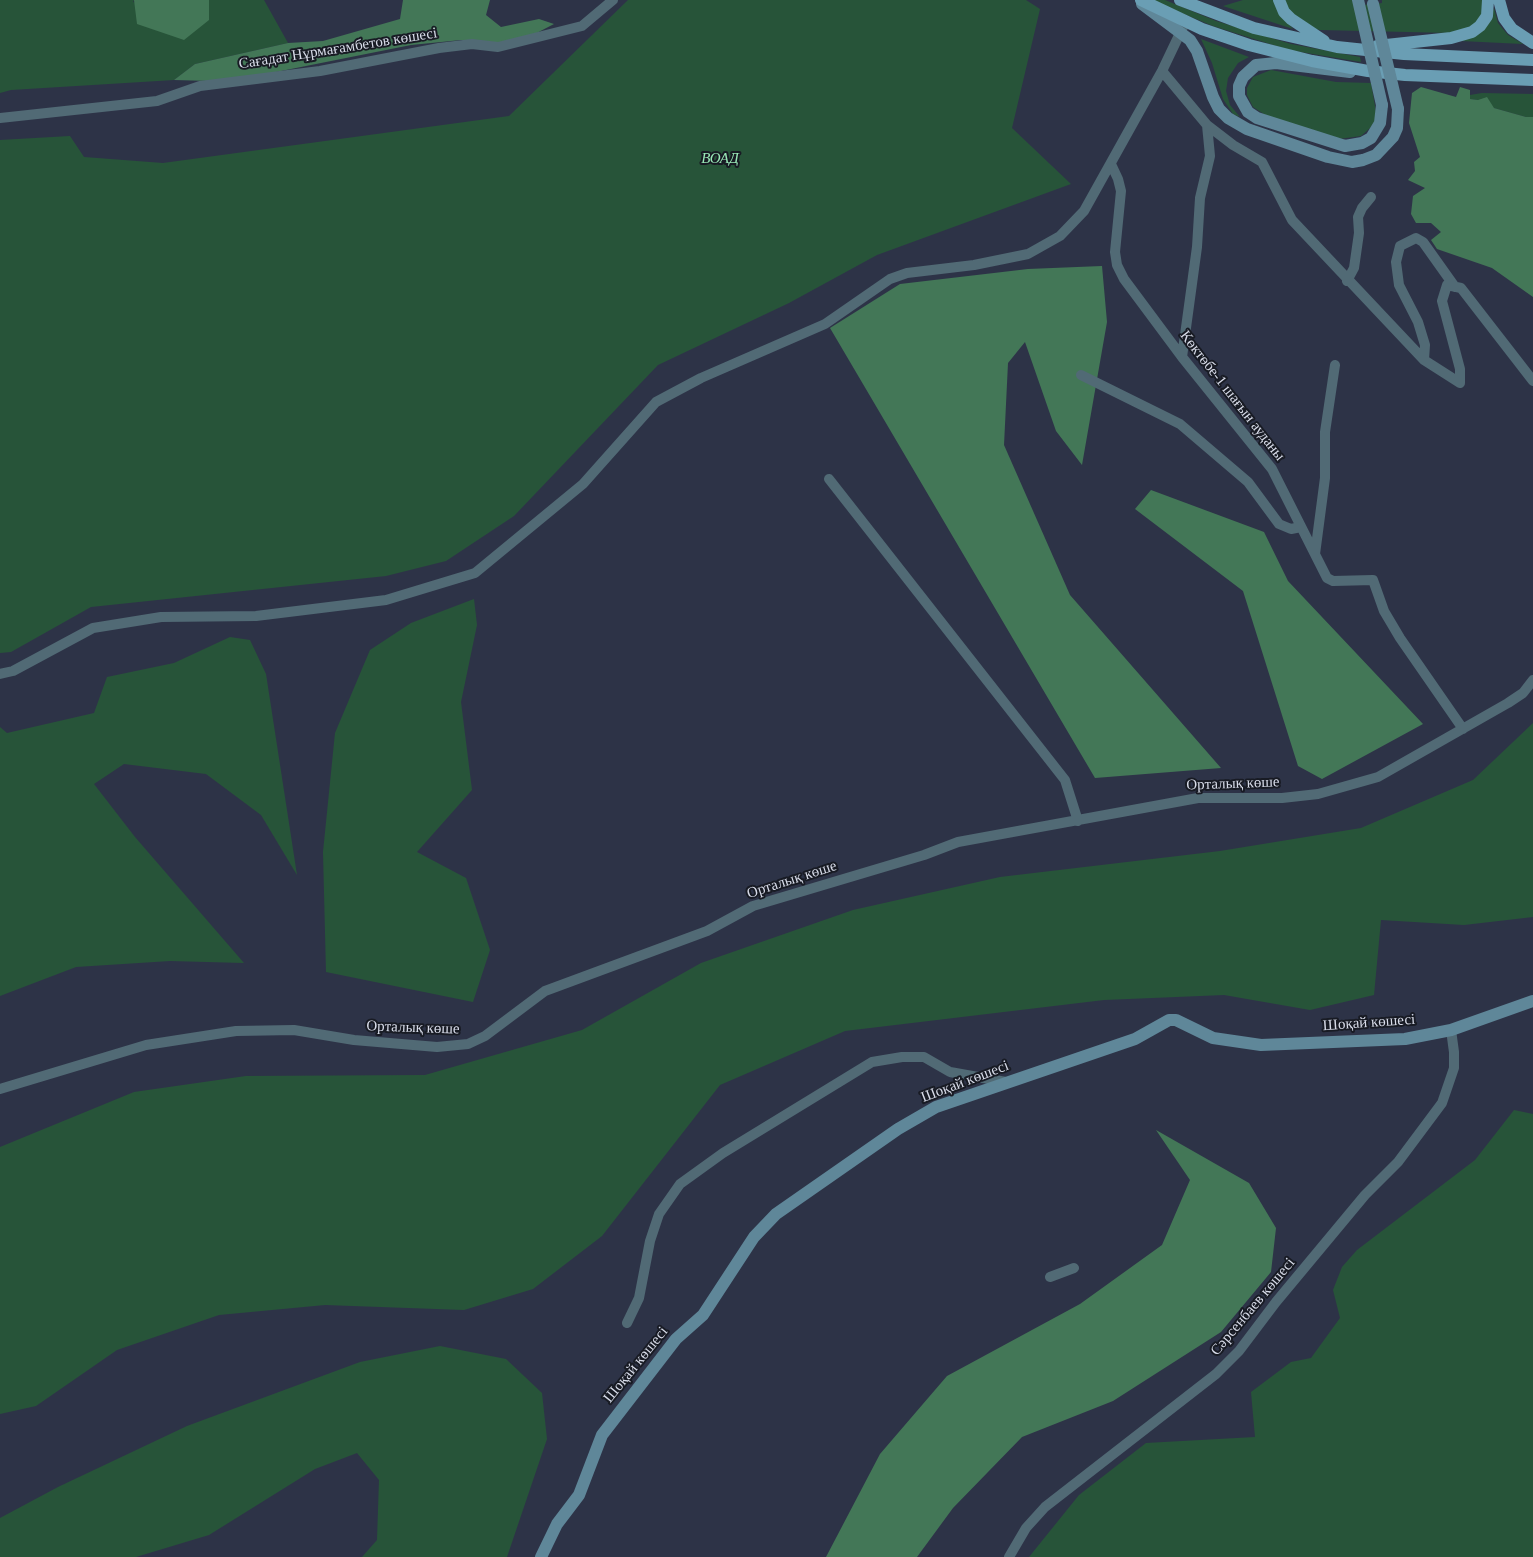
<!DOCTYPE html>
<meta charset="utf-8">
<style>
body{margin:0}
canvas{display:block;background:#2d3347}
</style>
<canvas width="1533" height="1557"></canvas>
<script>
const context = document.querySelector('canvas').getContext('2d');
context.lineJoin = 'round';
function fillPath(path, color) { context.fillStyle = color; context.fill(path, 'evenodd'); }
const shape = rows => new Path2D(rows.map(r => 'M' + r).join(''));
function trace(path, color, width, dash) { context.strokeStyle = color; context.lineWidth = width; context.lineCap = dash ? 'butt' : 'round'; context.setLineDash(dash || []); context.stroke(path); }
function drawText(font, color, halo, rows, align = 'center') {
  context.font = font + ' Georgia,serif'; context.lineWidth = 4; context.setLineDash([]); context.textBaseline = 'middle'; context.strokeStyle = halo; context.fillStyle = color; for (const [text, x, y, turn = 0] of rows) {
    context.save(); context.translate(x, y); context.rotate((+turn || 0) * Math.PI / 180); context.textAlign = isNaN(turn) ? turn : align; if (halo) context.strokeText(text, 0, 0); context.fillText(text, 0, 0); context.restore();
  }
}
fillPath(shape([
 [0,0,134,0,133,2,209,20,209,0,264,0,288,43,195,64,174,80,11,90,0,93],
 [628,0,1026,0,1040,9,1012,128,1071,184,877,255,789,303,658,365,514,516,446,561,386,576,91,607,11,652,0,653,0,140,70,136,84,157,163,163,509,116],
 [1150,0,1165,0,1216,21,1291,44,1360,57,1361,62,1289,50,1213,26],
 [1243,0,1274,0,1287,22,1293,29,1223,6],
 [1283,0,1352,0,1354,6,1382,3,1382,0,1484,0,1482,16,1471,28,1451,33,1320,30,1310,28,1294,17],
 [1494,8,1498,23,1508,35,1523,44,1461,41,1491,17],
 [1201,39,1249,57,1238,63,1228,78,1226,91,1230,105,1240,117,1233,114,1223,99,1212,63],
 [1271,70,1336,82,1371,83,1376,112,1375,121,1370,128,1361,136,1339,139,1267,116,1253,107,1247,95,1247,88,1253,77],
 [1482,93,1533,94,1533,117,1526,117,1494,108,1478,100,1470,99,1470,95],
 [474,599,477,625,461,702,472,790,417,852,466,878,490,950,473,1002,326,972,323,852,335,733,370,650,411,623],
 [230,637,250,640,266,674,297,875,261,815,206,774,124,764,94,784,135,837,244,963,170,961,76,967,0,996,0,727,7,733,94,713,107,677,174,663],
 [1533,723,1533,917,1464,925,1381,920,1374,995,1310,1010,1224,995,1104,1000,845,1031,720,1085,602,1236,533,1289,464,1310,325,1305,219,1315,117,1350,36,1406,0,1414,0,1147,134,1092,246,1076,425,1075,582,1030,701,963,853,910,1000,877,1220,851,1361,828,1473,780],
 [1514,1110,1533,1114,1533,1557,1029,1557,1079,1495,1146,1443,1255,1437,1251,1392,1291,1362,1311,1358,1340,1318,1333,1290,1342,1267,1357,1250,1475,1160],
 [440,1346,506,1359,542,1393,547,1439,507,1557,362,1557,377,1540,379,1480,357,1453,315,1469,209,1535,136,1557,0,1557,0,1518,58,1487,187,1426,360,1362]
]), '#275439');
fillPath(shape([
 [134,0,209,0,209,20,184,40,137,24],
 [403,0,490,0,486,15,501,27,539,19,554,24,527,38,496,45,461,40,411,45,256,76,211,81,174,80,195,64,288,43,323,41,400,19],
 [1421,87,1456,97,1460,87,1470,90,1470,99,1478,100,1487,97,1494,108,1526,117,1533,117,1533,297,1492,268,1437,249,1431,240,1441,232,1431,223,1416,223,1411,214,1413,196,1425,188,1408,180,1415,171,1414,162,1420,157,1409,123,1412,93],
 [1102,266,1107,322,1082,465,1056,431,1025,342,1008,363,1004,445,1070,595,1221,768,1095,778,830,328,900,284,1028,269],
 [1151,490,1264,532,1288,581,1423,724,1322,779,1298,766,1243,591,1135,509],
 [1156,1130,1249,1183,1276,1228,1271,1272,1221,1332,1113,1401,1022,1437,953,1508,917,1557,826,1557,880,1454,947,1376,1080,1304,1162,1245,1190,1180]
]), '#437757');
trace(shape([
 [1162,71,1207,125,1233,145,1262,162,1292,220,1424,360,1460,383,1460,369,1442,301,1447,285,1461,288,1533,381],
 [0,118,157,101,200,86,320,71,439,48,472,44,498,47,582,26,613,0],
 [1111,164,1118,179,1121,191,1115,252,1117,265,1124,279,1182,357,1272,469,1327,578,1333,581,1373,580,1384,611,1400,638,1463,729],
 [1347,281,1354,268,1359,233,1358,217,1362,208,1371,197],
 [1182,357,1197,247,1200,198,1210,156,1207,125],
 [1424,360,1425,345,1418,322,1399,285,1396,262,1400,246,1416,238,1423,242,1455,287],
 [1081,375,1180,424,1248,482,1279,524,1291,529,1301,527],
 [829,479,1065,780,1078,821],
 [1315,554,1325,478,1325,432,1335,365],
 [0,674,13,671,93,628,161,617,256,616,386,600,475,573,583,484,656,402,701,378,825,324,890,279,907,273,974,265,1028,254,1060,236,1084,211,1162,71,1183,27],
 [0,1089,146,1045,236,1031,294,1030,354,1040,437,1047,468,1044,485,1036,545,991,707,931,753,906,924,855,958,842,1198,798,1282,798,1318,794,1378,777,1508,703,1523,693,1533,680],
 [1050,1277,1074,1268],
 [627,1323,639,1298,650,1241,659,1214,680,1184,723,1153,872,1062,902,1057,924,1057,950,1072,1006,1082],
 [1009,1557,1026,1528,1045,1507,1216,1374,1239,1351,1276,1302,1365,1195,1398,1162,1442,1103,1454,1068,1454,1052,1451,1030]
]), '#516a75', 10);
trace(shape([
 [1142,4,1190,40,1197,51,1213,97,1219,109,1228,118,1247,129,1328,157,1352,162,1363,160,1376,155,1393,137,1397,128,1398,109],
 [1350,72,1276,63,1256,65,1243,77,1239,86,1239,96,1248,112,1257,118,1345,146,1362,143,1371,138,1380,123,1382,105],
 [541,1557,557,1524,579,1495,602,1435,676,1339,703,1315,754,1237,776,1214,898,1129,936,1107,1135,1039,1169,1020,1176,1020,1213,1038,1261,1045,1405,1039,1451,1030,1533,1001]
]), '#5f8799', 12);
trace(shape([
 [1141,0,1202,29,1249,45,1312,61,1368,71,1405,75,1533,80],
 [1180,0,1254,28,1337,47,1404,54,1533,60],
 [1279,0,1284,12,1291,19,1324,41],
 [1499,0,1504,18,1512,29,1533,43],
 [1377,46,1451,38,1472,32,1480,26,1487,16,1488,0]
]), '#6a9eb4', 12);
trace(shape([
 [1358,0,1382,105],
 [1373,4,1398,109]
]), '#5f8799', 12);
drawText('15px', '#d8dce9', '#181b24', [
 ["Сағадат Нұрмағамбетов көшесі",338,49,-9],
 ["Көктөбе-1 шағын ауданы",1232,396,52],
 ["Орталық көше",1233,784,-2],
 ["Орталық көше",792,880,-18],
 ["Шоқай көшесі",1369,1023,-4],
 ["Орталық көше",413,1028,2],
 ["Шоқай көшесі",965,1082,-21],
 ["Сәрсенбаев көшесі",1253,1307,-50],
 ["Шоқай көшесі",636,1365,-51]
]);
drawText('italic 15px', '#99e8b6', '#181b24', [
 ["ВОАД",720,159]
]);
</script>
